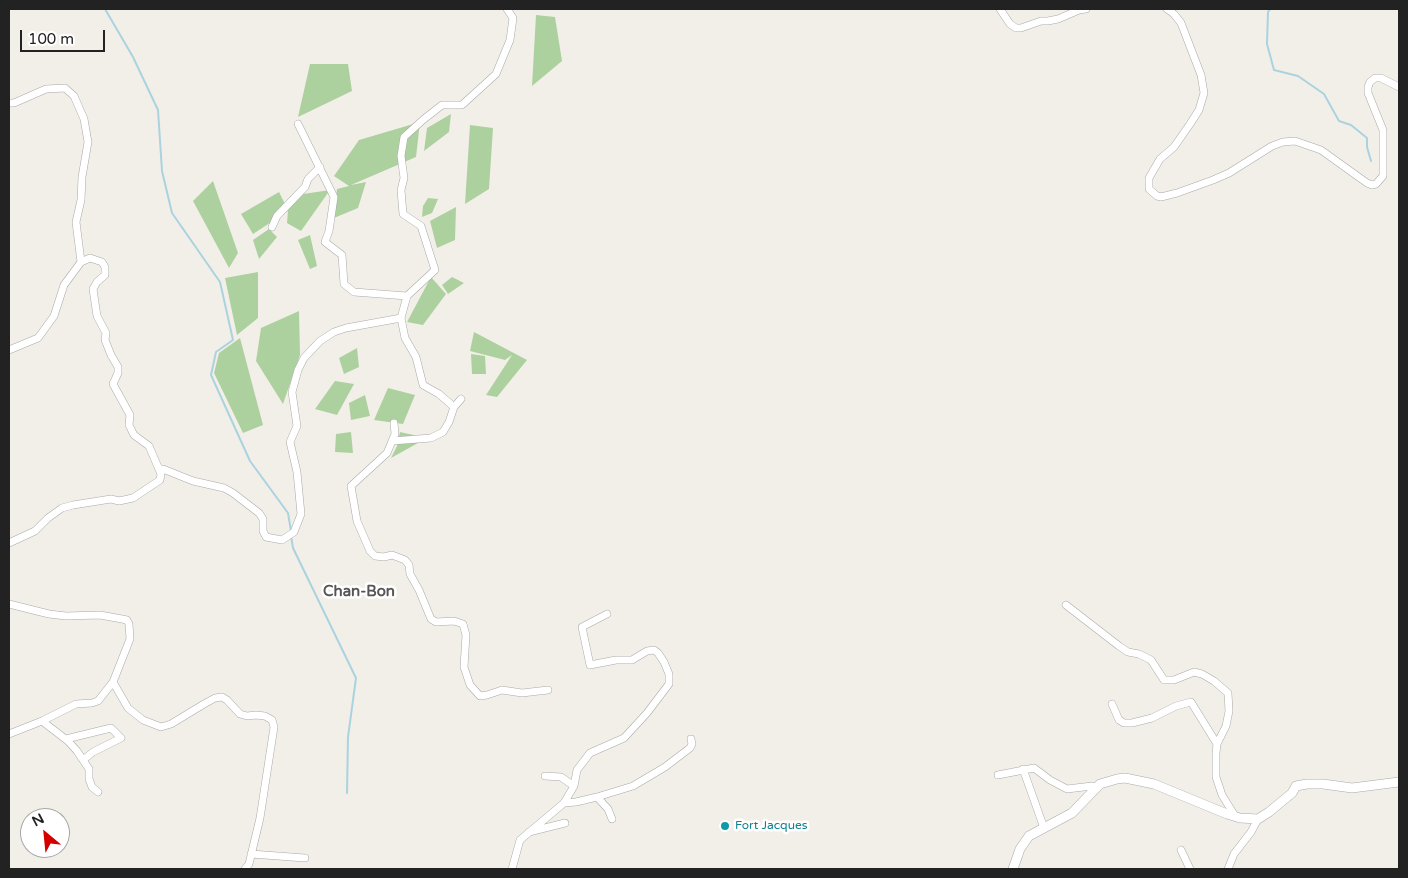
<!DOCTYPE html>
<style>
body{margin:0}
#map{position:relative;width:1408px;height:878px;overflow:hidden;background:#f2efe9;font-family:"Varela Round",sans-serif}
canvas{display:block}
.frame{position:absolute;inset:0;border:10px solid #222;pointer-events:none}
.north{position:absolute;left:20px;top:808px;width:50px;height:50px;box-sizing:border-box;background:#fff;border:1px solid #a7a7a7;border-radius:50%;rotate:332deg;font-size:14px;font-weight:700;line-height:20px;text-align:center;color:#222}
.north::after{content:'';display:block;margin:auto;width:18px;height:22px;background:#d40000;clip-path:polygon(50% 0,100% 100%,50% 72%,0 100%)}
.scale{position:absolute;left:20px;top:30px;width:85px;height:22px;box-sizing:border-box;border:2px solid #222;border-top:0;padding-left:6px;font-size:15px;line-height:18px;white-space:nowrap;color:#222;-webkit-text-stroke:4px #fff;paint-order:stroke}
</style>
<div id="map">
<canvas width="1408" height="878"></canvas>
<div class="frame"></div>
<div class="north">N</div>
<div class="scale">100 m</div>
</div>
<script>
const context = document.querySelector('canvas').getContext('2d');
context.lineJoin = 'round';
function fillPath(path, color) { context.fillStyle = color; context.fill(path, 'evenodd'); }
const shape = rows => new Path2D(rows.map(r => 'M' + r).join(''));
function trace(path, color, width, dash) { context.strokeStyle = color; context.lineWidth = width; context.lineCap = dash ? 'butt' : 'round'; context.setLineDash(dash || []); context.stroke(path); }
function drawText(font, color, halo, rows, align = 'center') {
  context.font = font + ' "Varela Round",sans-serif'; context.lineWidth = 5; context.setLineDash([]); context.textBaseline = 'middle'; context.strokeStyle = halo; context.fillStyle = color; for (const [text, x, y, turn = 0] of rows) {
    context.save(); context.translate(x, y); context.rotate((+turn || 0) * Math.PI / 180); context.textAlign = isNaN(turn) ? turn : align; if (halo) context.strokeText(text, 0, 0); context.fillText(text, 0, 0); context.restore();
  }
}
fillPath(shape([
 [536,15,555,17,562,61,532,86],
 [310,64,348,64,352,91,298,117],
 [451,114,449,132,424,151,427,128],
 [420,122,416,157,351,185,366,182,358,208,334,218,337,189,349,186,334,176,359,140],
 [470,125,493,128,489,189,465,204],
 [213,181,238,253,229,268,193,201],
 [330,190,301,231,287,223,288,211,253,234,241,214,279,192,288,210,290,196],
 [428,198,438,199,432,213,422,217,423,206],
 [456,207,455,240,437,248,430,221],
 [269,229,277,237,259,259,253,240],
 [310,235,317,266,310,269,298,240],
 [258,272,258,318,237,335,225,278],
 [431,277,446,294,423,325,407,322],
 [452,277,464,283,448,294,442,285],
 [299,311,300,355,283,404,256,361,261,328],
 [474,332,527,360,497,397,486,395,512,355,505,360,470,351],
 [240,338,263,425,243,433,214,373,219,353],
 [357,348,359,367,344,374,339,358],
 [471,354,485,356,486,374,472,374],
 [335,381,354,384,337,415,315,409],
 [388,388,415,395,403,424,374,420],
 [365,395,370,416,351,420,349,403],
 [351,432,353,453,335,452,336,434],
 [400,432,427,438,391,458,397,446]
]), '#add19e');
trace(shape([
 [105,9,133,57,158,110,162,171,172,213,220,282,233,340,216,352,211,375,250,461,288,513,291,531],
 [1270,9,1268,12,1267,44,1274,70,1298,76,1324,94,1339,121,1351,125,1367,138,1367,147,1371,161],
 [291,536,293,548,356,678,348,737,347,793]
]), '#aad3df', 2);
const minor = shape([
 [1000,9,1010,24,1016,28,1021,28,1041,21,1048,21,1058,19,1079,10,1086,9],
 [1167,9,1174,14,1181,23,1201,75,1204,93,1199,110,1190,124,1174,147,1160,159,1149,178,1149,189,1157,196,1161,197,1177,193,1213,180,1229,173,1272,146,1283,142,1295,141,1321,150,1367,183,1372,185,1376,184,1383,176,1383,130,1368,93,1368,87,1370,82,1375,78,1381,78,1399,87],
 [9,103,14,103,46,89,65,88,74,96,84,119,88,142,82,177,81,200,76,222,81,262,64,285,54,316,38,338,9,350],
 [298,124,334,197,329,231,325,242,342,255,344,284,354,292,407,296],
 [272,227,277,216,305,187,308,179,320,167],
 [401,318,407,296,435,270,421,226,403,214,401,190,404,178,401,156,404,137,424,119,442,105,462,105,496,74,510,40,513,18,507,9],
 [394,423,395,434,387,453,351,486,357,521,370,551,375,556,384,557,392,555,405,560,409,565,410,574,419,590,431,619,436,622,454,621,463,624,466,635,464,667,470,685,480,696,487,695,502,690,522,693,548,690],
 [392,441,431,438,443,432,449,422,454,407,461,399],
 [159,469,163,469,193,481,224,488,233,493,259,513,263,519,263,531,266,537,282,540,294,532,301,514,297,472,290,442,297,426,292,392,298,370,304,358,320,341,334,332,346,328,401,318,405,338,416,357,423,385,439,394,454,407],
 [9,543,35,531,48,518,62,508,73,505,111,499,119,501,133,498,160,480,161,474,149,446,134,435,129,425,130,415,113,384,118,373,118,367,111,355,105,340,106,333,97,316,93,289,97,282,105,275,105,267,102,262,90,258,81,262],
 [9,604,49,614,66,616,100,615,122,619,127,620,129,624,130,639,113,682,98,701,92,703,76,704,42,721,9,734],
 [1066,605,1119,646,1128,652,1139,654,1151,660,1164,680,1174,680,1194,672,1202,674,1214,681,1228,693,1229,711,1226,726,1217,744,1216,753,1216,777,1222,795,1235,816],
 [113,682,128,708,143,720,161,727,171,724,204,704,215,698,222,697,227,700,240,714,247,716,256,715,265,716,272,720,274,727,260,818,249,864,245,869],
 [1112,704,1119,720,1124,723,1132,723,1152,718,1176,706,1191,702,1217,744],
 [42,721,68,741,77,751,89,769,89,779,92,787,98,792],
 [66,739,111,728,121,738,93,752,83,760],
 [1023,769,1044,828],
 [998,775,1034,768,1050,780,1067,789,1092,786,1097,787],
 [545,776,561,777,574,786],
 [597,797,633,786,665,767,690,748,692,744,691,739],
 [564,803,576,802,597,797,608,809,612,819],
 [529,832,565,823],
 [1181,850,1190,869],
 [251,854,305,858],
 [512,869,520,840,564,803,574,786,577,770,590,753,624,738,647,713,669,684,669,674,664,662,658,653,654,650,647,651,632,660,616,660,590,665,582,627,607,614],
 [1228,869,1234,854,1251,832,1258,819]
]);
const tertiary = shape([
 [1013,869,1020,849,1029,836,1072,813,1100,784,1117,779,1125,778,1154,784,1227,814,1240,818,1258,819,1269,812,1292,793,1296,786,1307,784,1323,784,1352,788,1399,782]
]);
trace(minor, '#a9a9a9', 8);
trace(tertiary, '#a9a9a9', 10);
trace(minor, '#fff', 7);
trace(tertiary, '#fff', 9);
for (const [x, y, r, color] of [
 [725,826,5,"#0f9aa8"]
]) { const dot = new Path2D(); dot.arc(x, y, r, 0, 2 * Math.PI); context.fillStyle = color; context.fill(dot); trace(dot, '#fff', 2); }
drawText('12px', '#0d838f', '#fff', [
 ["Fort Jacques",735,826]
], 'left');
drawText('bold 15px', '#555', '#fff', [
 ["Chan-Bon",359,592]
]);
</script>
